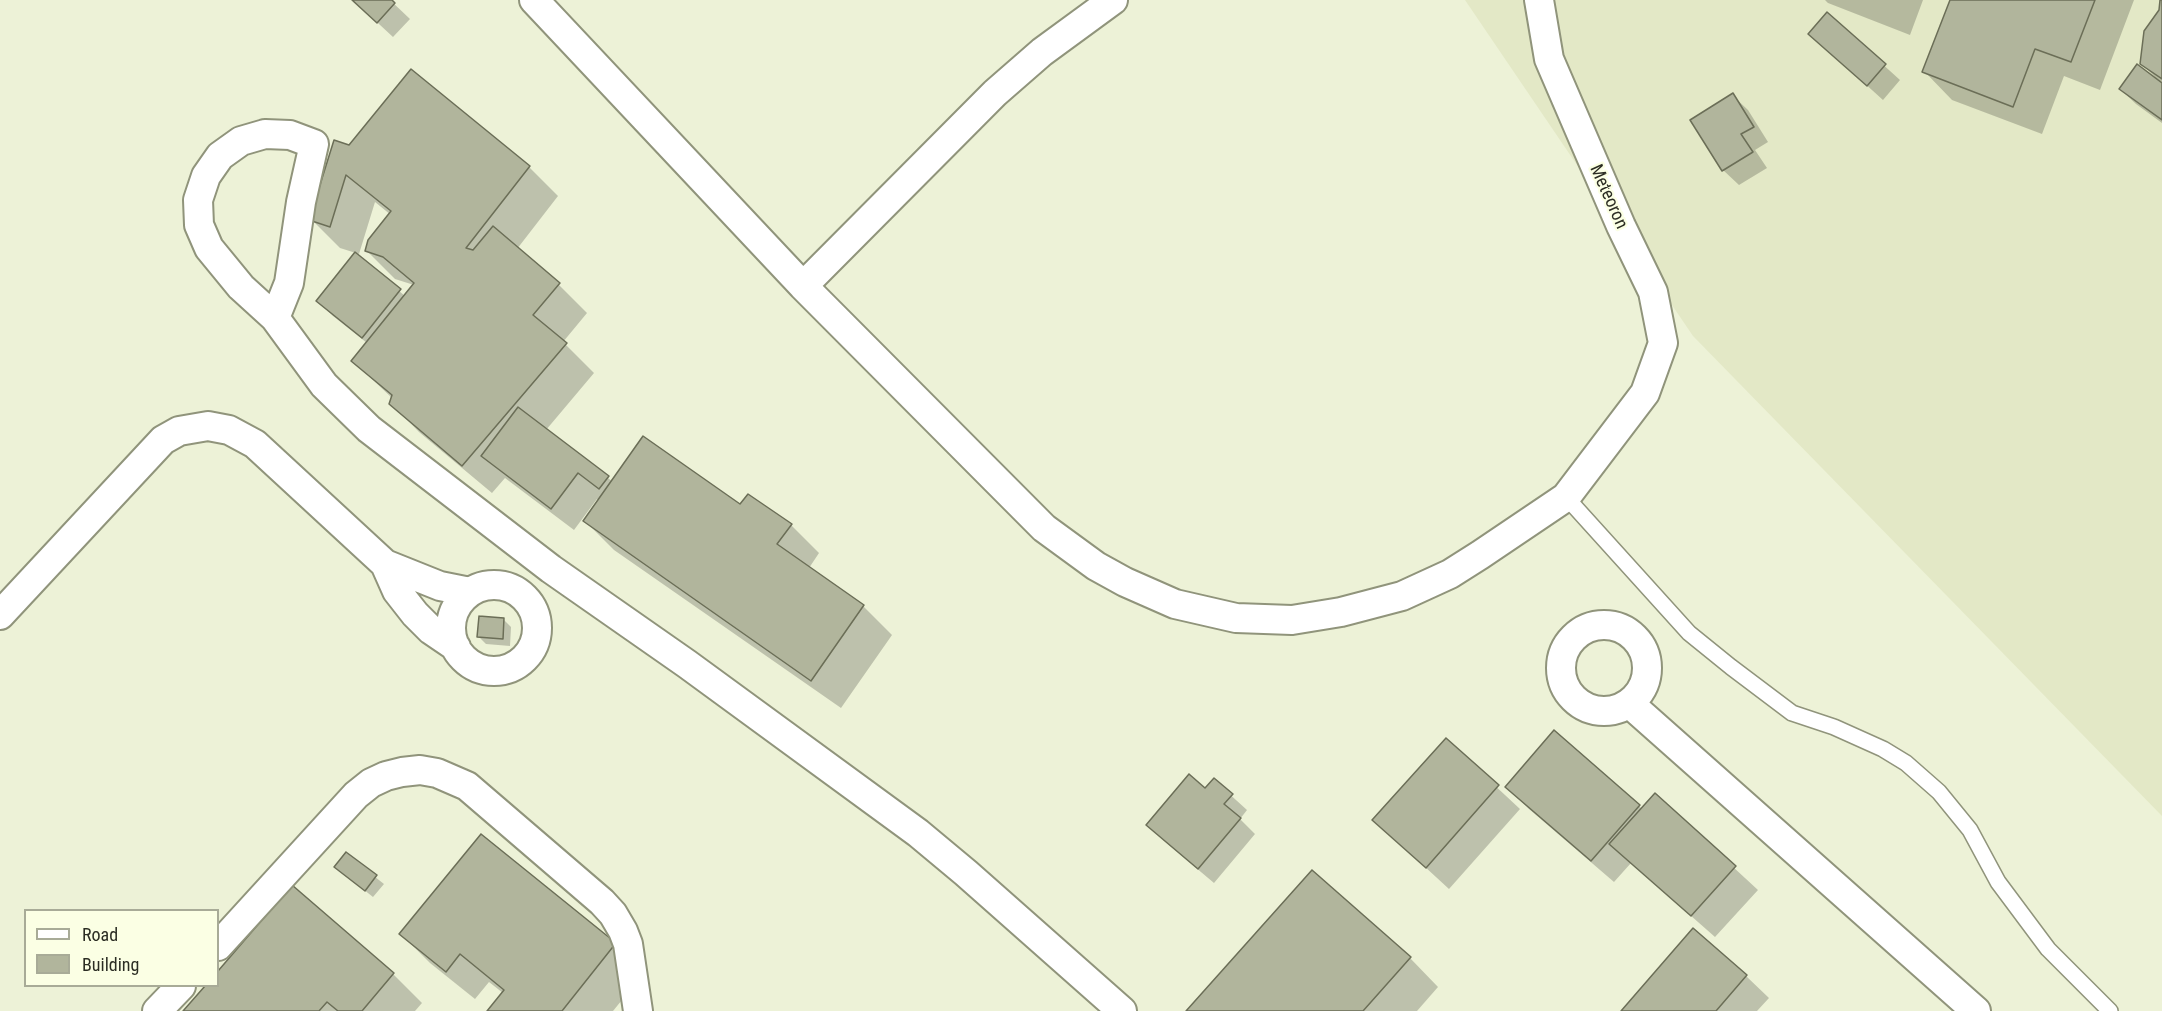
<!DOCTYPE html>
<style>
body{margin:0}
#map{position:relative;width:2162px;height:1011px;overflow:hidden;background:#edf2d7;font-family:"Roboto Condensed",sans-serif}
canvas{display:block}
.legend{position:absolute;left:24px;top:909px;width:195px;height:78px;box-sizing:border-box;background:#fbffe4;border:2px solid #a8ab97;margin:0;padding:8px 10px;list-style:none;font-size:18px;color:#2b2d23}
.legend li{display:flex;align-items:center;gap:12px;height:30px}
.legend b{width:30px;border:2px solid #a8ab97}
</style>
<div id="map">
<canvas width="2162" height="1011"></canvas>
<ul class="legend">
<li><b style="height:8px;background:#fff"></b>Road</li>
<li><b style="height:16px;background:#b1b59c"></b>Building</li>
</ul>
</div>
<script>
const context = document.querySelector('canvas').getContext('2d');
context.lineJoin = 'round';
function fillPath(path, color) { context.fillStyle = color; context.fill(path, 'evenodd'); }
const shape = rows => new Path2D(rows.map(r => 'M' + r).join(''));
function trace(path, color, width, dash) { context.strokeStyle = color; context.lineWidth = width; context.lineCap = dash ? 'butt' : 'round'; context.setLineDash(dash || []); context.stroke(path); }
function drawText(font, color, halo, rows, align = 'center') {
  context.font = font + ' "Roboto Condensed",sans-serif'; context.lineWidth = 4.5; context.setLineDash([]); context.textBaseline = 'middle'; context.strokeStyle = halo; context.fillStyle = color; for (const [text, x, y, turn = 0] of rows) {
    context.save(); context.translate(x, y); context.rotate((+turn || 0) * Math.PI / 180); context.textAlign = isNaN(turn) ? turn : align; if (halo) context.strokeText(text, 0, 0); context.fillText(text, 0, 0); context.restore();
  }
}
fillPath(shape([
 [1465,0,2162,0,2162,816,1693,336]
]), '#e3e8c6');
fillPath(shape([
 [353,0,390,0,410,19,393,37],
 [1825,0,1923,0,1910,35,1828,3],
 [1951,0,2134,0,2100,90,2064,76,2042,134,1952,100,1924,71],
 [2162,0,2162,123,2136,104,2120,89,2155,77,2141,63],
 [1827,14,1900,80,1883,100,1810,34],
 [411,71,529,167,558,196,517,249,559,285,587,313,563,342,594,373,546,430,613,482,740,506,791,525,819,553,809,568,863,606,892,635,841,708,614,550,585,521,600,501,597,499,574,530,505,478,492,493,419,432,391,403,392,398,353,361,367,343,333,316,318,301,355,254,405,296,414,285,395,279,367,251,391,215,375,202,359,254,340,248,311,219,349,147],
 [1732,95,1748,110,1768,142,1755,150,1767,168,1739,185,1723,170],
 [503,619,511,627,510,646,486,644,479,637],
 [1446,740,1520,809,1449,889,1374,820],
 [1214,780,1247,810,1240,819,1255,834,1214,883,1163,840],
 [1507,787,1639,806,1642,809,1655,795,1758,890,1715,937,1631,863,1614,882,1529,809],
 [346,854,384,884,373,897,344,874],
 [1312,872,1410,958,1438,987,1417,1011,1188,1011],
 [292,887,393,974,422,1003,415,1011,185,1011,207,986,218,986,218,973],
 [1693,930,1746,976,1769,998,1757,1011,1623,1011],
 [401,934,615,945,644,973,613,1011,489,1011,503,993,489,982,475,999,430,963]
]), '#0003');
const building = shape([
 [352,0,392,0,395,3,377,23,352,0],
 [1950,0,2095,0,2071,62,2035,49,2013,107,1922,72,1950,0],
 [2160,0,2162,0,2162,79,2140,64,2144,31,2159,10,2160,0],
 [1827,12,1886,64,1867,86,1808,34,1827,12],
 [2137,64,2162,83,2162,120,2119,89,2137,64],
 [411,69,530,166,466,248,473,250,493,226,560,283,533,315,567,343,462,466,389,404,392,395,351,361,414,283,383,257,365,251,368,240,391,211,346,175,330,227,309,220,334,140,349,145,411,69],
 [1733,93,1754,127,1741,134,1753,152,1722,171,1690,120,1733,93],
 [355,252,401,289,362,338,316,301,355,252],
 [518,407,609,476,599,489,578,473,551,509,481,456,518,407],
 [643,436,740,504,748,494,792,524,777,544,864,605,811,681,583,521,643,436],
 [479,616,504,618,503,639,477,637,479,616],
 [1554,730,1640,805,1591,861,1505,787,1554,730],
 [1446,738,1499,785,1426,868,1372,820,1446,738],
 [1189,774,1205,788,1214,778,1233,794,1224,804,1241,818,1198,869,1146,825,1189,774],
 [1655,793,1736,866,1691,916,1609,844,1655,793],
 [481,834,616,943,562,1011,487,1011,504,990,460,954,446,972,399,934,481,834],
 [346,852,377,875,365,891,334,867,346,852],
 [1312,870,1411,957,1363,1011,1186,1011,1312,870],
 [292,885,394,973,362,1011,338,1011,327,1002,319,1011,183,1011,205,986,218,986,218,971,292,885],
 [1693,928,1747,975,1716,1011,1621,1011,1693,928]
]);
fillPath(building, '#b1b59c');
trace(building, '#6b6e57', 1.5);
const service = shape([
 [1566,497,1689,633,1731,667,1792,713,1834,727,1883,749,1906,763,1939,792,1970,830,1998,882,2048,949,2110,1011]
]);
const minor = shape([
 [534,0,803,286,1044,528,1096,566,1125,582,1175,604,1236,618,1292,620,1341,612,1402,596,1450,574,1480,555,1566,497,1645,393,1663,343,1653,292,1621,226,1549,59,1539,0],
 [265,134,290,135,314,144,301,202,289,283,275,318,241,287,209,248,199,225,198,200,206,176,220,156,241,141,265,134],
 [803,286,995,93,1042,52,1113,0],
 [275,318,324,385,369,429,551,569,687,664,918,833,966,873,1122,1011],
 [385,564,397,591,415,614,431,630,456,647],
 '451 628a43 43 0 1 1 86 0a43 43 0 1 1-86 0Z',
 [0,615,163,440,179,431,208,426,229,430,255,444,385,564,440,586,470,592],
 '1561 668a43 43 0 1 1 86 0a43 43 0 1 1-86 0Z',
 [1630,704,1976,1011],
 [218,946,356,795,371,783,386,776,402,772,420,770,437,773,467,786,602,902,613,914,623,931,628,944,638,1011],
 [157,1011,181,986]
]);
trace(service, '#90947b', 18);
trace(minor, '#90947b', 32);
trace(service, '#fff', 15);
trace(minor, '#fff', 28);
drawText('18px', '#2b2d23', '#fbffe4', [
 ["Meteoron",1608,197,66]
]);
</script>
